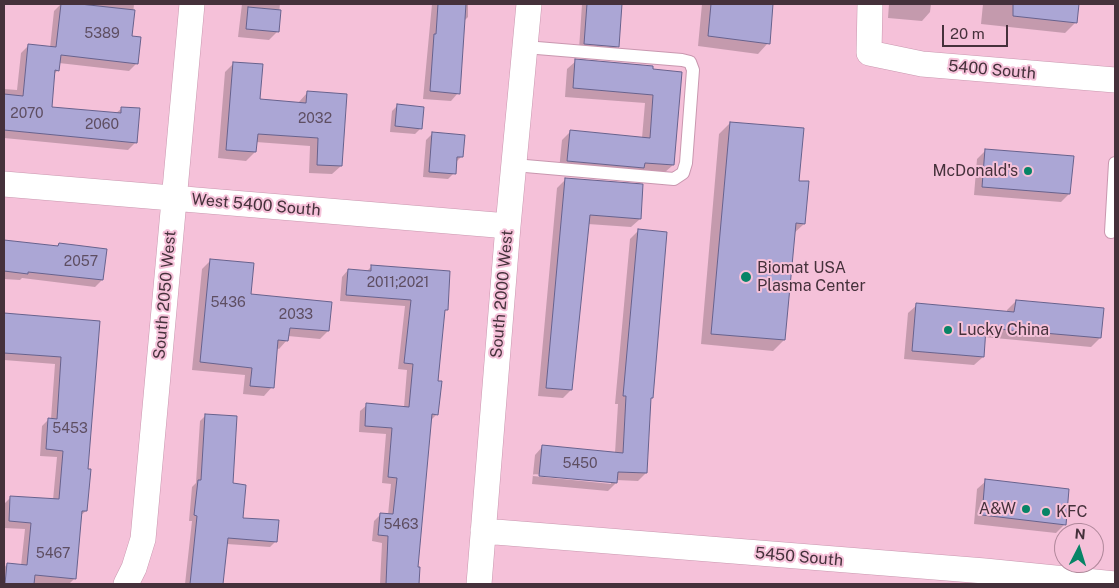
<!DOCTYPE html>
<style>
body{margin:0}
#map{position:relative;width:1119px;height:588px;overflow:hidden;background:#f5c1d9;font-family:"Public Sans",sans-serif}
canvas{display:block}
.frame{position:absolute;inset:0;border:5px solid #45313b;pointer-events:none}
.north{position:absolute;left:1054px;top:523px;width:50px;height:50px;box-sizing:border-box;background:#f5c1d9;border:1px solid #af879a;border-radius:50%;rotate:5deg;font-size:14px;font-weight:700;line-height:20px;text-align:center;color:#45313b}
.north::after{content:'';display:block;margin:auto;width:18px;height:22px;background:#078466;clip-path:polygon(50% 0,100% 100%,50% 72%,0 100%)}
.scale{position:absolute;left:942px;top:25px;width:66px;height:22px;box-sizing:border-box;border:2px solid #45313b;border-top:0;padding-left:6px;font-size:15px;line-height:18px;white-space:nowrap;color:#45313b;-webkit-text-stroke:4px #f5c1d9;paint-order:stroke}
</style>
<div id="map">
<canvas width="1119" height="588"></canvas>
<div class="frame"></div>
<div class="north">N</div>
<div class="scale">20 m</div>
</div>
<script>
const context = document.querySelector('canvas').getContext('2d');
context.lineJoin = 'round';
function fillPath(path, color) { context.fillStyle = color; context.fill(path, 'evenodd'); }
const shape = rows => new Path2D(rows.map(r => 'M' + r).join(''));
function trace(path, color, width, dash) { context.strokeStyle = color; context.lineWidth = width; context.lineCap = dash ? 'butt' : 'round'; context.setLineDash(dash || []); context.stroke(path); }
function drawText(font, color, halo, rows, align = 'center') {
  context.font = font + ' "Public Sans",sans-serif'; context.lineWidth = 4; context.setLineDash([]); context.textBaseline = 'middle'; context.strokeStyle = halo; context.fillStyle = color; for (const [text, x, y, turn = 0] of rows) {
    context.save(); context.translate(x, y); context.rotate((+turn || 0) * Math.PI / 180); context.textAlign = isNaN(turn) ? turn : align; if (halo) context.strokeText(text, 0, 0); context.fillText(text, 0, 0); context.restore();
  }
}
fillPath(shape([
 [61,4,94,6,94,4,134,4,131,38,137,63,129,71,59,63,58,70,53,75,50,108,115,114,122,108,136,142,128,150,4,138,4,89,17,90,21,53,28,46,50,48,54,11],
 [242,4,280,4,277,32,269,40,238,37],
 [432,4,468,4,468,17,464,21,458,93,451,101,423,99],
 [582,4,621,4,618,46,612,52,579,49],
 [702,4,772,4,768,43,758,54,698,46],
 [889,4,931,4,930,12,922,21,888,18],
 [983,4,1078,4,1076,22,1065,33,981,24],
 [576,61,652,67,673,165,664,173,559,170,562,140,571,131,642,138,645,103,565,97,567,69],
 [234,63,259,101,298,103,307,93,341,166,332,174,309,173,310,146,256,142,255,152,246,161,218,158,225,72],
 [398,105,421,128,415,134,390,132,392,111],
 [730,123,798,182,804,224,793,234,784,340,773,351,701,344,719,134],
 [432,134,461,157,455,163,454,173,448,179,423,177,426,140],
 [986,150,1069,194,1061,202,974,195,977,159],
 [566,179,640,219,631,227,588,224,571,390,563,398,538,396,557,188],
 [638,231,652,397,650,400,646,473,638,481,616,480,616,483,608,491,532,484,535,455,543,446,615,453,618,404,615,404,630,239],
 [533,474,611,481,611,484,533,476],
 [4,242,56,247,59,244,106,250,102,280,95,287,22,278,20,280,4,279],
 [211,260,249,295,328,331,320,339,288,336,287,340,279,349,276,348,272,387,264,396,243,394,245,375,192,370,202,269],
 [372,266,446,309,444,312,436,382,437,414,430,421,417,568,419,568,417,584,380,584,382,543,372,541,374,521,381,514,388,515,391,484,382,483,386,434,359,432,360,411,367,405,404,407,407,370,398,369,405,306,340,301,342,277,348,270,366,272],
 [1016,301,1100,338,1091,347,984,337,983,357,974,365,904,359,908,313,917,305,1007,313,1007,310],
 [6,314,99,322,87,470,86,511,80,516,74,579,69,584,4,584,4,568,7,564,21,566,25,529,4,528,4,504,11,497,53,500,57,457,40,456,42,426,49,419,51,419,55,364,4,360,4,317],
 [206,415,232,485,241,520,276,541,270,547,227,544,222,584,185,584,192,521,189,521,192,487,196,483,200,421],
 [986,481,1064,525,1056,533,974,524,977,489]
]), '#0003');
const building = shape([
 [61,4,80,4,135,10,132,36,141,37,138,64,61,55,59,71,55,70,52,107,121,113,121,107,140,108,137,143,4,130,4,94,23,96,28,44,56,47,61,4],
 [438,4,466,4,460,94,430,91,434,34,436,34,438,4],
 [587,4,622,4,619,47,584,44,587,4],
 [711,4,773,4,770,44,708,36,711,4],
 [1013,4,1079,4,1077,23,1013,16,1013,4],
 [248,7,281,10,279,32,246,29,248,7],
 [575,59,653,66,653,69,682,72,674,165,645,163,644,168,567,161,570,130,650,138,653,95,573,88,575,59],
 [233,62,263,64,260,99,306,103,307,91,347,94,342,166,317,165,318,138,258,134,256,152,226,150,233,62],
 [397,104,424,107,422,129,395,126,397,104],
 [730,122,804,128,799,181,809,181,805,224,796,223,785,340,711,334,730,122],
 [432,132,465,135,463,157,457,157,456,174,429,172,432,132],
 [985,149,1074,156,1070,194,982,187,985,149],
 [565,178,643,184,641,219,590,215,572,390,546,388,565,178],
 [638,229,667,232,653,398,651,398,647,473,618,472,617,483,539,476,542,445,623,453,626,396,623,396,638,229],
 [4,240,58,246,59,243,107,249,103,280,28,272,28,274,4,271,4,240],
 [210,259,254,263,251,294,332,302,329,331,290,328,288,341,278,340,274,388,250,386,252,368,200,362,210,259],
 [371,265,450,271,448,310,445,310,438,381,442,381,438,415,432,414,418,567,420,567,419,584,386,584,388,536,378,535,380,513,393,514,397,478,388,477,392,428,365,426,366,403,409,407,413,364,404,363,411,300,346,295,348,269,371,271,371,265],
 [1016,300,1104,308,1101,338,986,328,984,357,912,351,916,303,1014,312,1016,300],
 [4,313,100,321,88,469,91,469,87,511,82,511,76,579,35,575,34,584,5,584,7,563,27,565,31,523,9,521,10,496,59,499,63,451,46,449,48,418,57,419,61,357,4,353,4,313],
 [205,414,237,416,233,483,246,485,243,518,279,520,277,542,228,538,223,584,190,584,197,516,194,515,198,480,201,480,205,414],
 [985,479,1069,489,1066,525,982,515,985,479]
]);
fillPath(building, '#aba6d5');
trace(building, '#67628d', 1);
const lane = shape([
 [514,165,674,179,683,173,686,163,693,70,690,62,682,60,525,47],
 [1111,232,1115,163]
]);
const street = shape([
 [870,4,869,53,922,64,1115,80],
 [4,184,508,226],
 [483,531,985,571,1115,584],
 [126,584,134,568,143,539,192,4],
 [479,584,508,226,529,4]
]);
trace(lane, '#c997af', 14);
trace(street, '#c997af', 26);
trace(lane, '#fff', 12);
trace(street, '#fff', 25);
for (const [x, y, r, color] of [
 [1028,171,5,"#078466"],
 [746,277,6,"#078466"],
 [948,330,5,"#078466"],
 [1026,509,5,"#078466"],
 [1046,512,5,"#078466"]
]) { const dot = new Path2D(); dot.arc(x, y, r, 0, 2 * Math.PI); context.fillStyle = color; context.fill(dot); trace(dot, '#f5c1d9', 2); }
drawText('14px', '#5e4e62', null, [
 ["5389",102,34],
 ["2070",27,114],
 ["2032",315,119],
 ["2060",102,125],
 ["2057",81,262],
 ["2011;2021",398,283],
 ["5436",228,303],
 ["2033",296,315],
 ["5453",70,429],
 ["5450",580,464],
 ["5463",401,525],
 ["5467",53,554]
]);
drawText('16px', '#45313b', '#f5c1d9', [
 ["5400 South",992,70,5],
 ["West 5400 South",256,205,5],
 ["South 2000 West",502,294,-85],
 ["South 2050 West",165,295,-85],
 ["5450 South",799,557,5]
]);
drawText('16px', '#45313b', '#f5c1d9', [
 ["McDonald's",1018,171,"right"],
 ["Biomat USA",757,268],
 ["Plasma Center",757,286],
 ["Lucky China",958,330],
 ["A&W",1016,509,"right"],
 ["KFC",1056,512]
], 'left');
</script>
